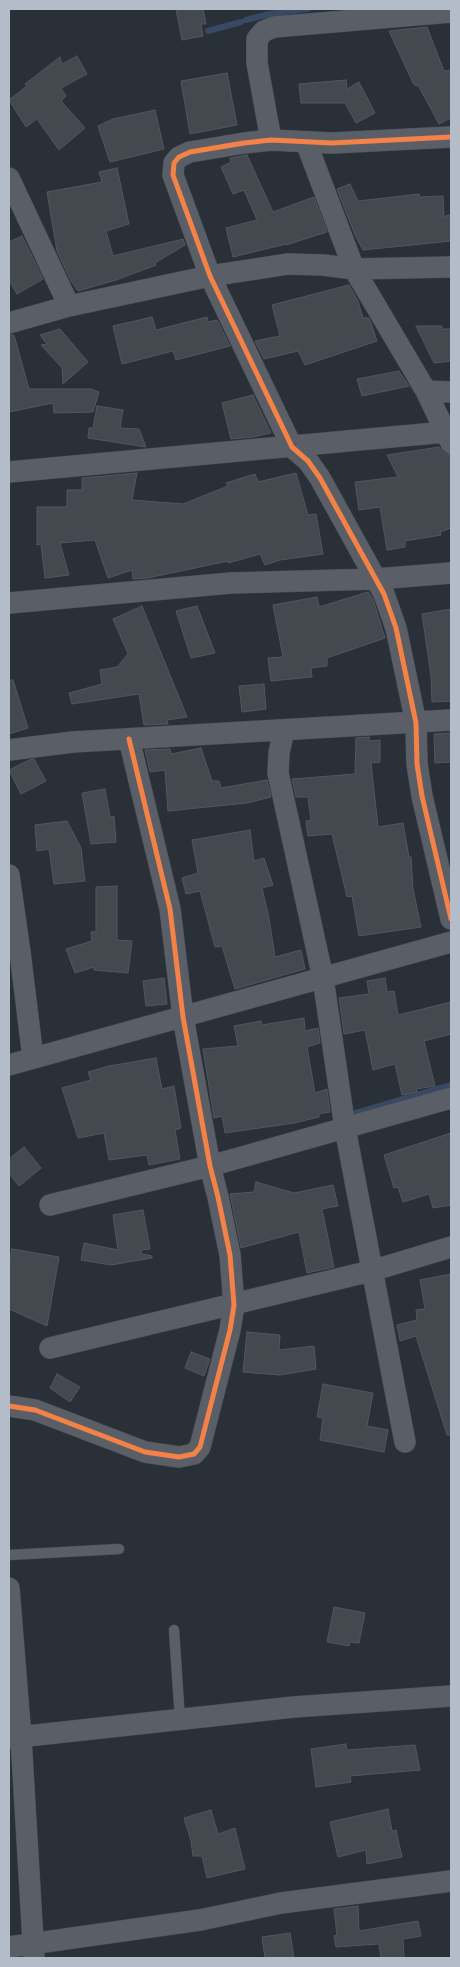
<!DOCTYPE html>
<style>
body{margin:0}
#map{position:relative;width:460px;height:1967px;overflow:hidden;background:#2a3038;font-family:Poppins,sans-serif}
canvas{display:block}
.frame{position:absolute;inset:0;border:10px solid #b4bcc9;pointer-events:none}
</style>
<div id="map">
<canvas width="460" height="1967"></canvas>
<div class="frame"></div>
</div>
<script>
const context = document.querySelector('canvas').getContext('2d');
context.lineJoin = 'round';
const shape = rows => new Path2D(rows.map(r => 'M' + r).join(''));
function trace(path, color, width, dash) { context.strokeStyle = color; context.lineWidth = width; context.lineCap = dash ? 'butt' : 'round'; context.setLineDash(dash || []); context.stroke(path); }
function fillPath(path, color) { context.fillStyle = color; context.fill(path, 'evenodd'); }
trace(shape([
 [246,20,269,14,308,9],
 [208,31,241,22],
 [356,1113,451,1085]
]), '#384963', 6);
const building = shape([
 [176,9,203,9,206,24,201,24,203,36,182,40,176,9],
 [427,27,444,71,451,70,451,118,439,124,418,85,416,86,413,83,389,31,427,27],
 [77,56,87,74,61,88,66,96,61,101,85,128,59,150,37,119,26,127,9,100,27,86,25,84,60,57,62,64,77,56],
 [227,73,237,125,190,134,181,81,227,73],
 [346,80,347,89,359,82,375,113,356,123,345,103,301,103,299,84,346,80],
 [155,110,164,149,110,162,98,126,113,119,155,110],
 [247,155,273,212,314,197,327,232,286,245,286,244,233,257,226,228,257,220,244,190,233,194,221,167,231,162,230,158,247,155],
 [117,168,129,224,106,231,113,256,183,239,185,245,155,263,156,265,116,280,78,291,71,281,57,251,47,192,102,182,99,172,117,168],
 [350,184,358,201,419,194,420,197,443,196,444,217,451,214,451,241,363,250,355,235,337,189,350,184],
 [22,236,43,279,17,294,9,280,9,242,22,236],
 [349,285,358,301,363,318,369,318,371,323,377,341,305,365,298,351,264,359,255,341,280,336,272,305,349,285],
 [152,317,156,330,207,317,208,322,217,320,230,346,176,360,173,351,122,364,113,326,152,317],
 [416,326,442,326,442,329,451,329,451,361,434,363,416,326],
 [60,329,88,362,63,384,62,368,41,345,47,344,40,335,60,329],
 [9,335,14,335,29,389,91,389,99,392,93,412,54,413,53,403,9,412,9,335],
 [399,371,409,386,362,396,357,379,399,371],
 [253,395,271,433,253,437,231,439,222,403,253,395],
 [97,406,123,410,120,428,139,429,146,447,88,438,89,428,93,428,97,406],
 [439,447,444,453,450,455,451,458,451,528,440,532,441,535,405,541,405,547,387,550,380,507,359,510,355,482,398,477,387,455,439,447],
 [137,473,132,500,183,504,228,486,226,483,255,474,258,482,296,473,308,515,316,514,323,554,280,560,265,565,260,554,228,563,228,561,148,578,133,579,132,570,108,578,95,540,60,543,69,575,45,578,41,544,37,545,37,507,67,507,67,490,82,490,82,478,137,473],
 [368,592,373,599,385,638,327,658,327,666,311,668,312,677,271,681,268,658,283,657,273,605,317,597,319,607,368,592],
 [142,606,187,717,167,720,168,724,144,725,139,694,72,704,69,693,102,684,100,670,117,667,128,654,113,619,142,606],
 [197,606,215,653,191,658,176,611,197,606],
 [451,609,451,701,432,702,431,676,422,614,451,609],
 [9,680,13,680,28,728,9,734,9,680],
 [264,684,266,709,242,712,239,686,264,684],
 [451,733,451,762,435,763,434,734,451,733],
 [369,737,369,741,380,740,380,762,371,763,378,827,403,823,409,857,411,857,413,889,421,927,359,936,352,896,347,897,332,834,308,836,306,821,311,820,308,797,296,797,292,779,355,774,356,738,369,737],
 [201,748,212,781,219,781,221,788,267,780,271,797,247,803,168,811,165,770,150,772,145,750,170,749,171,754,201,748],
 [34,759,46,781,21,794,9,770,29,760,34,759],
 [105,789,110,817,114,816,116,842,91,844,82,793,105,789],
 [67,821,81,848,85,881,54,884,49,849,37,851,35,825,67,821],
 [250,830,254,861,264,858,273,885,262,888,269,918,275,957,301,950,305,969,235,989,222,946,215,947,200,891,186,894,182,878,198,873,192,840,250,830],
 [117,886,117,940,132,941,128,973,94,970,94,967,75,973,66,949,92,941,91,932,96,931,96,887,117,886],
 [164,978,167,1004,146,1006,143,981,164,978],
 [385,978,387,992,394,991,398,1015,451,1002,451,1034,424,1041,435,1086,416,1089,417,1092,402,1095,395,1064,373,1070,365,1030,344,1034,339,998,369,994,367,981,385,978],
 [304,1018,305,1031,318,1028,320,1043,307,1047,315,1093,327,1089,330,1112,319,1114,319,1117,294,1123,225,1133,222,1116,214,1118,203,1049,238,1046,234,1026,261,1021,262,1025,304,1018],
 [156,1058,162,1089,174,1086,181,1128,175,1130,180,1159,149,1165,147,1155,109,1160,104,1133,78,1138,62,1088,91,1080,88,1072,109,1066,156,1058],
 [451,1133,451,1205,433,1208,429,1194,403,1202,398,1187,394,1188,384,1155,451,1133],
 [24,1147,41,1168,19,1186,9,1173,9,1159,24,1147],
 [256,1182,294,1193,333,1185,338,1206,322,1209,334,1267,307,1273,299,1232,241,1248,230,1194,254,1192,256,1182],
 [143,1210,150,1249,141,1250,142,1254,152,1256,152,1258,111,1265,81,1260,84,1243,118,1250,113,1215,143,1210],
 [12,1249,59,1257,47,1326,9,1309,9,1264,12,1249],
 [451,1274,451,1435,447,1435,416,1336,400,1341,397,1325,417,1320,416,1310,425,1309,420,1280,451,1274],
 [247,1332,280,1335,279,1350,314,1346,316,1369,280,1375,243,1372,247,1332],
 [191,1352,210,1359,204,1376,185,1368,191,1352],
 [57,1374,80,1387,70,1402,50,1388,57,1374],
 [323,1384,373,1393,367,1426,388,1430,384,1452,320,1440,323,1418,317,1417,323,1384],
 [334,1607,365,1613,359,1643,350,1642,349,1646,327,1642,334,1607],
 [346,1744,347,1750,415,1745,420,1770,350,1776,351,1782,316,1787,311,1749,346,1744],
 [388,1809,392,1831,396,1830,402,1857,367,1864,366,1850,338,1857,330,1822,388,1809],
 [211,1810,218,1834,235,1828,245,1869,207,1878,202,1856,193,1856,191,1841,184,1818,211,1810],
 [358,1906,359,1931,418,1921,421,1936,403,1939,404,1958,381,1958,379,1944,336,1947,334,1936,337,1935,334,1909,358,1906],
 [290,1933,294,1958,265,1958,262,1937,290,1933]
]);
fillPath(building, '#444950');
trace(building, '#52575f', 1);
const lane = shape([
 [9,1555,119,1549],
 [174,1630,180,1720]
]);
const street = shape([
 [451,137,332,143,271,140,244,143,190,152,179,157,174,163,173,175,210,276,292,447,308,461,320,478,384,594,396,628,416,723,417,764,422,796,451,919],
 [271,140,257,63,257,39,264,31,274,27,451,12],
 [306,142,354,269,451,267],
 [9,178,69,306],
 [9,323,69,306,210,276,288,264,323,265,354,269,426,391,451,443],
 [426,391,451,392],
 [9,472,446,432],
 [9,603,231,583,376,579,451,573],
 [284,730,279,753,278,773,323,978,345,1128,405,1442],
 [9,750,73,742,451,720],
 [9,875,20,952,33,1058],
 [9,1065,451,942],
 [50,1205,210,1166,451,1098],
 [50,1348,371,1271,451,1247],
 [9,1406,35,1410,145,1452,179,1457,194,1454,200,1447,230,1330,234,1305,230,1255,218,1197,210,1166,183,1017,170,909,129,739],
 [9,1588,21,1738,34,1958],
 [9,1738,294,1707,451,1696],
 [9,1947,200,1920,281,1903,451,1881]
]);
trace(lane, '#484c53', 11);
trace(street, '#484c53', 22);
trace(lane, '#5a5e66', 10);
trace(street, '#5a5e66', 21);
trace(shape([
 [451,137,332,143,271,140,244,143,190,152,179,157,174,163,173,175,210,276,292,447,308,461,320,478,384,594,396,628,416,723,417,764,422,796,451,919],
 [9,1406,35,1410,145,1452,179,1457,194,1454,200,1447,230,1330,234,1305,230,1255,218,1197,210,1166,183,1017,170,909,129,739]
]), '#f48246', 5);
</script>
